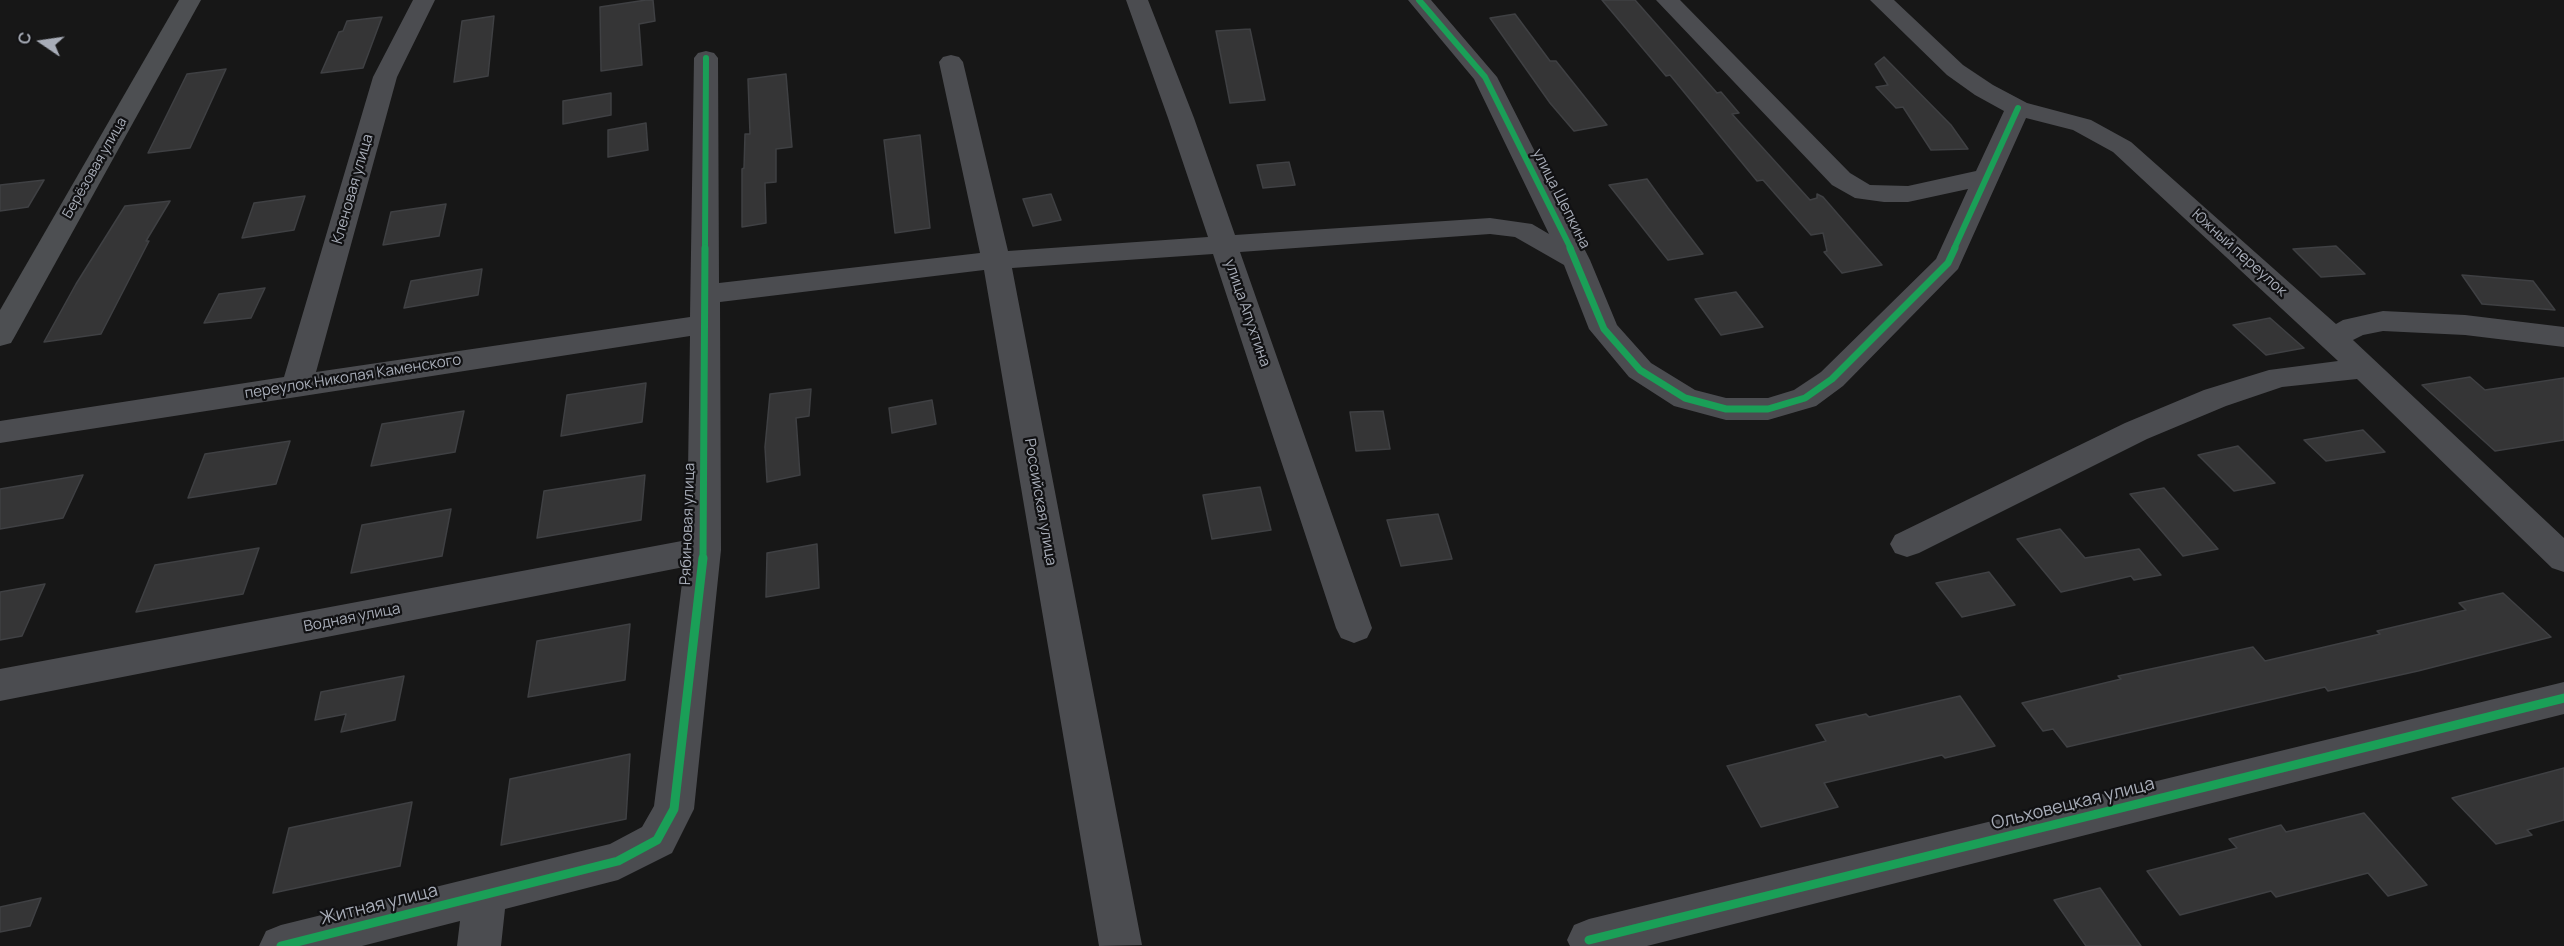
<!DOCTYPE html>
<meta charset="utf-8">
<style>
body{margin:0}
#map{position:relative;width:2564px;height:946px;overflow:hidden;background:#171717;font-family:Manrope,sans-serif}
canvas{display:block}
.north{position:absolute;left:12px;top:12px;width:60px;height:60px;-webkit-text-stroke:4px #111113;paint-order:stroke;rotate:283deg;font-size:16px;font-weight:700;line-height:24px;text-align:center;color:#a8adb8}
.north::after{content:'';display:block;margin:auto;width:21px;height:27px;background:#a8adb8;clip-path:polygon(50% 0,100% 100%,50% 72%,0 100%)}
</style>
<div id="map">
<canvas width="2564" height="946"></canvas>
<div class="north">С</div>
</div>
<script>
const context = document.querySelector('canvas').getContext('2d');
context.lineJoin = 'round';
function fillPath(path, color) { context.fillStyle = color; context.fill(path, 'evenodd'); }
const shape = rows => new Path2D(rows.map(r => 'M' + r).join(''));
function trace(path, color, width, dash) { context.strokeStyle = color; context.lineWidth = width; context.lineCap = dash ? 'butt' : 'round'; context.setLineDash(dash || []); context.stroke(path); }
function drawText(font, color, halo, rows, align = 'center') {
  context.font = font + ' Manrope,sans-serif'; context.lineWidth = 4.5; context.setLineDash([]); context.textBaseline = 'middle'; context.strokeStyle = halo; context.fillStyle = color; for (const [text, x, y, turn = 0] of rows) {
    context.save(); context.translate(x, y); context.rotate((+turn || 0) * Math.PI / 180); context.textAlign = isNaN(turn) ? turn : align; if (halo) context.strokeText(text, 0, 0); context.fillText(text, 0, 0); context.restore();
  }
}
const building = shape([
 [646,0,653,0,655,21,639,24,642,65,601,71,600,7,646,0],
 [1602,0,1635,0,1717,93,1721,92,1739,113,1732,114,1810,200,1817,198,1817,194,1823,197,1882,265,1842,273,1824,252,1827,251,1823,233,1811,235,1763,180,1757,181,1670,75,1666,76,1602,0],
 [1515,14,1550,61,1556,61,1607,125,1574,131,1550,103,1490,18,1515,14],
 [494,16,488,76,454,82,462,21,494,16],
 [382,17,363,68,321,73,339,32,343,31,347,21,382,17],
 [1250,29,1265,100,1230,103,1216,31,1250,29],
 [1884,57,1951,125,1968,149,1931,150,1903,107,1896,108,1876,87,1888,85,1875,64,1884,57],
 [226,69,190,148,148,153,187,74,226,69],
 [786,74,792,147,776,149,776,182,765,183,766,223,742,227,742,169,744,168,745,134,750,134,748,79,786,74],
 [611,93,611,115,563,124,563,101,611,93],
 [646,123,648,150,608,157,608,130,646,123],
 [920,135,930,228,895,233,884,140,920,135],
 [1289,162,1295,185,1263,188,1257,165,1289,162],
 [1647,179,1668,208,1703,254,1668,260,1609,185,1647,179],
 [44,180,28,207,0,211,0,185,44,180],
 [1051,194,1061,220,1033,226,1023,199,1051,194],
 [305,196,294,230,242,238,254,203,305,196],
 [170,201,146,241,149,241,101,334,44,342,76,284,125,206,170,201],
 [446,204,439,236,383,245,391,212,446,204],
 [2336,246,2365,274,2321,277,2293,249,2336,246],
 [482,269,478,295,404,308,411,281,482,269],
 [2462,275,2533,281,2555,310,2482,304,2462,275],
 [265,288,251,318,204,323,219,294,265,288],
 [1736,292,1763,327,1721,335,1695,299,1736,292],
 [2270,318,2304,348,2266,355,2233,325,2270,318],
 [2470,377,2485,390,2564,378,2564,440,2495,451,2422,385,2470,377],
 [646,383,642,422,561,436,567,395,646,383],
 [811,389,809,416,796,418,800,475,767,482,765,447,770,394,811,389],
 [932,400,936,424,892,433,889,408,932,400],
 [464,411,455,452,371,466,382,424,464,411],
 [1383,411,1390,449,1356,451,1350,412,1383,411],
 [2363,430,2385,452,2326,461,2304,440,2363,430],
 [290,441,276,484,188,498,205,454,290,441],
 [2238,446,2275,483,2234,491,2198,455,2238,446],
 [83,475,63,518,0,529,0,489,83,475],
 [645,475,641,520,537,538,544,491,645,475],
 [1260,487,1271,530,1212,539,1203,495,1260,487],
 [2164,488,2218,549,2183,556,2130,494,2164,488],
 [451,509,442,556,351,573,362,525,451,509],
 [1438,514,1452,559,1401,566,1387,520,1438,514],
 [2060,529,2085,558,2139,549,2161,575,2134,580,2131,576,2061,592,2017,539,2060,529],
 [817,544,819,588,766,597,767,553,817,544],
 [259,548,243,594,136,612,155,565,259,548],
 [1989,572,2015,605,1962,617,1936,583,1989,572],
 [45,584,22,636,0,640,0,592,45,584],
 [2503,593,2551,637,2418,671,2328,691,2325,687,2067,747,2053,729,2043,731,2022,703,2121,679,2118,676,2253,647,2265,661,2380,634,2377,631,2466,610,2459,603,2503,593],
 [630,624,625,680,528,697,537,641,630,624],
 [404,676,395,720,341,732,346,714,315,720,321,692,404,676],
 [1960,696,1995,746,1945,758,1942,755,1824,783,1838,807,1761,827,1727,766,1826,741,1816,725,1866,714,1869,717,1960,696],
 [630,754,626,819,501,845,510,779,630,754],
 [2564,768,2564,820,2527,830,2532,835,2496,844,2452,798,2564,768],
 [412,802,400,866,273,893,289,828,412,802],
 [2364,813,2427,885,2388,896,2368,873,2276,897,2271,891,2180,915,2147,871,2237,848,2229,839,2281,825,2286,832,2364,813],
 [2100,888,2141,946,2086,946,2054,900,2100,888],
 [41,898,30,926,0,932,0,907,41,898]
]);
fillPath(building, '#353536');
trace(building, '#3f4043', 1.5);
fillPath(shape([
 [413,0,435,0,397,77,316,372,690,317,694,58,698,53,706,51,714,53,718,58,719,283,980,253,939,62,943,57,951,55,959,57,963,62,1008,251,1208,237,1168,118,1126,0,1148,0,1194,118,1235,235,1490,218,1532,224,1549,234,1474,79,1408,0,1431,0,1497,77,1590,260,1617,325,1651,363,1695,390,1726,398,1768,398,1794,390,1821,372,1936,259,1968,189,1908,202,1884,202,1855,198,1832,185,1656,0,1680,0,1850,173,1870,185,1908,186,1976,171,2004,111,1975,95,1947,75,1870,0,1894,0,1963,65,1993,85,2027,103,2091,120,2131,142,2336,324,2343,320,2383,311,2465,315,2564,327,2564,347,2465,335,2383,331,2363,335,2353,340,2564,538,2564,572,2552,568,2357,379,2282,387,2226,406,2147,439,1919,553,1907,557,1895,553,1890,544,1895,535,2125,423,2204,390,2269,370,2338,361,2113,152,2073,130,2026,118,1958,269,1843,386,1816,406,1768,420,1726,420,1674,406,1629,377,1589,329,1564,265,1515,237,1490,234,1240,252,1372,628,1367,638,1354,643,1341,638,1336,628,1213,254,1012,268,1142,945,1099,946,984,270,720,302,721,550,694,809,672,853,618,880,505,909,501,946,457,946,460,921,362,946,259,946,266,931,281,925,610,844,642,827,654,806,684,567,0,701,0,669,687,540,690,336,0,443,0,421,284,377,373,77,413,0],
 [2564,682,2564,714,1647,946,1570,946,1567,940,1574,925,1589,919,2564,682]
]), '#4b4c50');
fillPath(shape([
 [179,0,201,0,15,336,11,343,0,346,0,310,179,0]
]), '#4d4f52');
trace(shape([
 [1419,0,1485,77,1571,249],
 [705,249,706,58],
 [1954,249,2018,108]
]), '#1a9f57', 6);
trace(shape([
 [1570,248,1604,329,1640,370,1685,398,1726,409,1768,409,1805,398,1832,379,1948,263,1955,248],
 [703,559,705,248]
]), '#1a9f57', 7);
trace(shape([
 [1589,940,2564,698],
 [281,946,618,861,657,840,674,809,703,558]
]), '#1a9f57', 9);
drawText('14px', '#a8adb8', '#111113', [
 ["Берёзовая улица",95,168,-60]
]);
drawText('15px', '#a8adb8', '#111113', [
 ["Кленовая улица",353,189,-74],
 ["улица Щепкина",1561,199,63],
 ["Южный переулок",2239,253,42],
 ["улица Апухтина",1247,313,71],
 ["переулок Николая Каменского",353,377,-9],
 ["Российская улица",1040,502,80],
 ["Рябиновая улица",688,524,-88],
 ["Водная улица",352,618,-11]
]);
drawText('18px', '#a8adb8', '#111113', [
 ["Ольховецкая улица",2073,804,-14],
 ["Житная улица",379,905,-14]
]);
</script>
